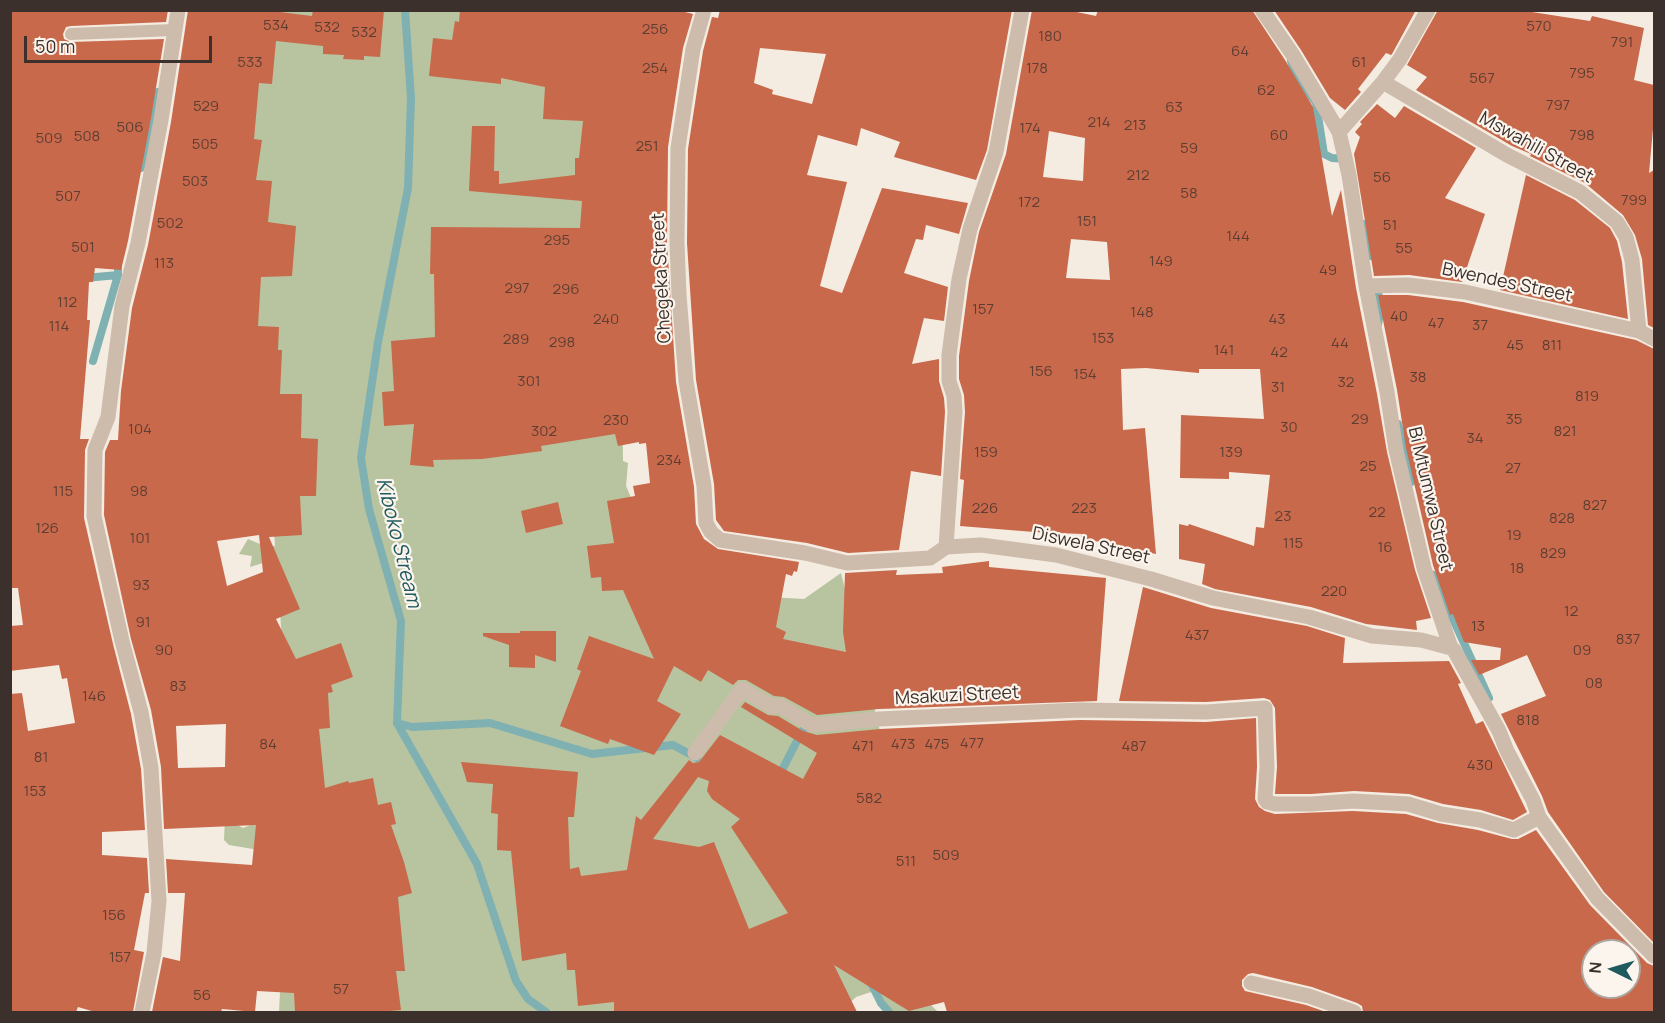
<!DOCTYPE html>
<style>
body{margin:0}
#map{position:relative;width:1665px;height:1023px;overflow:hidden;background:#f4ebe1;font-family:Manrope,sans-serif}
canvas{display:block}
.frame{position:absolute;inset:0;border:12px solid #3b302b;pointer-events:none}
.north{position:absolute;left:1581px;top:939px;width:60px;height:60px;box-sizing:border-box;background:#fbf5ee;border:2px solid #aea6a0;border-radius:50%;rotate:275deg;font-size:16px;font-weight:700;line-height:24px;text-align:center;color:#3b302b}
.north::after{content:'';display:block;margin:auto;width:21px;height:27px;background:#1f5a5e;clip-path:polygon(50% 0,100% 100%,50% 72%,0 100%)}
.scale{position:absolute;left:24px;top:36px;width:188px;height:27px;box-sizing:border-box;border:3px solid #3b302b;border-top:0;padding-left:8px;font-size:18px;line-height:21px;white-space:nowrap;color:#3b302b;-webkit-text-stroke:4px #fbf5ee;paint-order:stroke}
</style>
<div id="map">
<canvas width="1665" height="1023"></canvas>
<div class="frame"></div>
<div class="north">N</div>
<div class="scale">50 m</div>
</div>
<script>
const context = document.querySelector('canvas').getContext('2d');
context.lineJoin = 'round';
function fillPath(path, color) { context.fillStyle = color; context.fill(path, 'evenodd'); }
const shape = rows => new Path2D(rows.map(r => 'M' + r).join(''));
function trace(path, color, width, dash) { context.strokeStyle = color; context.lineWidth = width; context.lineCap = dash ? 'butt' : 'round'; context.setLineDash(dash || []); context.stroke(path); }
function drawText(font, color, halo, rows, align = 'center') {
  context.font = font + ' Manrope,sans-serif'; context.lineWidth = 4.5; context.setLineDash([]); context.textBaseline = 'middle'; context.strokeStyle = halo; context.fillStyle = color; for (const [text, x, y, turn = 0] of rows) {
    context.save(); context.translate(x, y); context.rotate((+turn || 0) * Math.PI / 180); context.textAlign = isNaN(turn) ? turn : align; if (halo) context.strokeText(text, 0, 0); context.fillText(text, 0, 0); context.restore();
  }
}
fillPath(shape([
 [269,11,635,11,622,390,623,461,628,463,626,486,655,553,714,594,804,599,841,573,897,800,891,965,938,1012,886,1012,871,992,856,997,840,1012,279,1012,282,952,252,908,291,761,276,559,250,567,252,556,239,554,248,539,272,549,273,546,275,546,271,486,212,258],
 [247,810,278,843,253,849,229,845,224,840,225,818,243,828,253,824]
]), '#b8c4a0');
trace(shape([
 [405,10,411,98,408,188,378,342,361,458,369,509,401,621,397,723,477,864,516,981,528,999,546,1012],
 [1291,61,1295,74,1316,103,1324,154,1332,158,1348,159],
 [141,168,147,147,158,92],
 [1363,224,1371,256],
 [85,278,118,275],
 [1378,289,1380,313,1378,324],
 [93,361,118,275,118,261],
 [1398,424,1411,482],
 [1433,575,1489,698],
 [397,723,412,727,490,723,592,754,673,745,697,758],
 [779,776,801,733,808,723,811,723],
 [870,981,881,1003,889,1012]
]), '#7fb0b2', 8);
fillPath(shape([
 [10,10,168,10,166,22,71,26,66,27,63,34,64,39,71,42,164,39,151,118,128,241,121,270,95,268,93,282,89,282,87,320,90,320,80,439,89,439,85,450,84,518,113,644,131,714,141,769,145,830,102,832,102,855,147,858,149,893,145,893,134,950,144,952,133,1012,95,1012,78,1007,76,1012,10,1012,10,694,22,693,28,731,75,723,67,678,62,679,59,665,10,671,10,626,23,625,18,588,10,588],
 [188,10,264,10,312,16,313,10,384,10,380,57,364,56,364,60,343,59,344,55,323,54,323,46,276,41,272,84,259,83,254,139,262,140,256,180,272,181,268,222,296,226,292,276,261,277,258,326,279,327,278,350,282,350,280,394,302,394,301,438,318,439,316,496,300,496,302,535,269,537,300,609,276,619,296,659,341,643,353,677,331,685,333,692,328,693,330,728,319,729,325,788,348,781,349,783,373,778,378,805,391,802,396,824,391,825,404,862,412,893,398,897,405,971,396,971,401,1010,379,1012,295,1012,294,993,257,991,255,1012,222,1009,221,1012,152,1012,163,957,180,961,185,893,168,893,166,859,252,865,256,825,164,829,161,767,151,710,131,639,104,515,105,452,110,440,118,440,121,391,132,308,148,245,171,122],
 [259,535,263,572,227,586,217,541],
 [226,724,225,767,178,768,176,726],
 [460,10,677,10,693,14,683,48,668,147,667,243,676,382,694,487,696,524,704,539,718,549,799,562,797,572,794,571,792,576,786,574,776,627,786,632,783,639,846,652,843,632,845,573,897,570,896,575,943,573,942,567,989,561,989,567,1106,578,1097,701,879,709,817,715,784,697,774,696,746,680,738,680,733,685,708,670,701,682,674,666,657,701,681,714,654,755,610,739,608,744,560,726,581,671,577,669,589,636,654,659,623,590,602,591,601,577,591,578,587,546,614,543,607,501,635,496,633,486,650,483,646,443,639,444,639,442,618,446,615,434,541,446,542,451,482,459,433,460,434,467,410,465,414,424,384,426,382,392,394,391,391,341,435,337,434,274,430,274,431,227,580,228,582,201,469,191,472,126,495,126,494,171,499,171,499,184,575,175,575,158,579,158,583,121,543,119,545,87,501,78,501,84,429,76,433,38,452,40,455,21,459,22],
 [720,10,1012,10,987,150,976,180,894,157,900,142,861,128,857,146,818,135,807,175,847,182,820,286,842,293,882,188,968,203,959,234,926,225,923,240,916,239,904,273,948,287,944,321,924,318,912,364,939,359,939,381,944,398,945,412,941,476,911,471,899,550,848,553,807,543,724,531,716,520,714,484,696,380,687,243,688,149,703,51,712,17,718,18],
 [760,48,826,54,812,104,772,94,773,90,754,83],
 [1032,10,1067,10,1096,16,1098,10,1252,10,1285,60,1313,107,1332,216,1341,190,1356,288,1377,394,1387,452,1415,570,1431,618,1416,621,1417,630,1366,624,1311,607,1215,589,1202,584,1205,564,1179,559,1179,524,1188,526,1189,524,1254,546,1256,527,1264,528,1270,475,1229,472,1229,479,1180,478,1181,415,1264,419,1260,369,1199,369,1199,373,1146,368,1121,369,1123,430,1145,428,1156,554,1081,538,1082,534,1034,532,960,526,964,480,960,479,965,412,964,395,959,379,959,356,969,281,979,232,1006,154],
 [1049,131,1085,138,1083,181,1043,177],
 [1071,239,1107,242,1110,280,1066,278],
 [1274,10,1416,10,1392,54,1391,55,1386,53,1358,89,1361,92,1345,110,1330,98,1301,50],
 [1438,10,1519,10,1590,21,1592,16,1644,28,1634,80,1654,85,1654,118,1649,173,1654,170,1654,328,1648,325,1642,259,1635,235,1623,215,1585,183,1530,156,1531,154,1512,146,1416,90,1427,77,1407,65],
 [1377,104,1395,118,1404,106,1476,148,1445,198,1485,214,1462,282,1409,275,1374,276,1354,154,1360,137,1355,132,1362,124,1360,122],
 [1526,175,1575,200,1610,228,1617,241,1622,262,1628,319,1500,290],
 [1378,295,1408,295,1463,302,1636,340,1654,349,1654,943,1604,892,1548,812,1542,796,1501,714,1546,696,1527,655,1479,675,1471,660,1500,660,1501,648,1464,642,1453,614,1450,615,1433,565,1406,448,1397,390],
 [558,502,563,524,526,533,521,511],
 [1143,587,1211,608,1307,626,1345,638,1343,663,1449,661,1461,683,1458,684,1476,724,1483,721,1527,812,1513,820,1481,810,1443,804,1409,794,1354,791,1311,794,1275,794,1277,767,1275,708,1270,700,1264,698,1206,702,1119,701],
 [520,631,556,631,556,662,535,655,535,668,509,667,509,645,483,636,483,633,520,633],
 [745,702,768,715,778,716,803,731,817,735,880,729,1080,720,1206,722,1256,718,1257,767,1255,799,1259,807,1265,811,1275,814,1353,811,1406,814,1438,823,1478,830,1512,839,1518,839,1536,830,1590,905,1647,963,1654,966,1654,1012,1363,1012,1362,1006,1357,1003,1312,987,1253,973,1248,974,1242,980,1242,986,1245,991,1306,1005,1326,1012,947,1012,944,1002,909,1011,834,965,857,1012,614,1012,614,1002,578,1006,575,970,567,970,566,953,522,961,511,851,497,850,498,814,491,813,493,784,467,782,461,762,578,772,574,817,568,817,570,869,579,867,581,876,627,870,636,816,641,820,689,760,693,763,699,762,720,735,803,779,817,753,741,707],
 [698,777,709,781,707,791,712,799,740,819,731,827,788,913,749,929,714,842,699,847,653,839],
 [1593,951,1629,951,1629,987,1593,987]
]), '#c8694b');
trace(shape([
 [71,34,174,30]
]), '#cdbbac', 12);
trace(shape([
 [704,10,693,49,678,148,677,243,679,295,686,381,704,486,706,523,711,532,720,540,805,553,847,563,930,558,946,547,981,545,1056,555,1151,579,1213,598,1309,617,1372,636,1421,640,1451,648],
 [1262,10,1293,55,1339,132,1349,175,1366,286,1387,392,1396,450,1424,568,1451,648,1454,650,1499,731,1507,751,1533,800,1539,817,1597,898,1654,956],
 [1383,82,1507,155,1580,192,1617,222,1626,237,1632,260,1639,331,1654,339],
 [1339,132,1383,82,1400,59,1428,10],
 [1366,286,1408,285,1465,292,1639,331],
 [946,547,955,412,954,396,949,381,949,355,959,279,970,229,996,152,1022,10],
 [695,753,742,689,773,707,779,705,808,723,816,725,879,719,1080,710,1206,712,1265,708,1267,767,1265,799,1267,802,1275,804,1311,804,1353,801,1408,804,1441,814,1480,820,1514,830,1539,817],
 [1251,983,1309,996,1354,1012],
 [142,1012,154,953,159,901,151,768,141,712,122,641,94,516,95,450,108,417,122,306,138,243,161,120,178,10]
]), '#cdbbac', 15);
drawText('15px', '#5e3e33', null, [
 ["534",276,26],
 ["570",1539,27],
 ["532",327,28],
 ["256",655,30],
 ["532",364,33],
 ["180",1050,37],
 ["791",1622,43],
 ["64",1240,52],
 ["533",250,63],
 ["61",1359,63],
 ["254",655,69],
 ["178",1037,69],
 ["795",1582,74],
 ["567",1482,79],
 ["62",1266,91],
 ["797",1558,106],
 ["529",206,107],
 ["63",1174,108],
 ["214",1099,123],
 ["213",1135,126],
 ["506",130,128],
 ["174",1030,129],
 ["60",1279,136],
 ["798",1582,136],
 ["508",87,137],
 ["509",49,139],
 ["505",205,145],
 ["251",647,147],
 ["59",1189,149],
 ["212",1138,176],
 ["56",1382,178],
 ["503",195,182],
 ["58",1189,194],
 ["507",68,197],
 ["799",1634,201],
 ["172",1029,203],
 ["151",1087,222],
 ["502",170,224],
 ["51",1390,226],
 ["144",1238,237],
 ["295",557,241],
 ["501",83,248],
 ["55",1404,249],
 ["149",1161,262],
 ["113",164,264],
 ["49",1328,271],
 ["297",517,289],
 ["296",566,290],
 ["112",67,303],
 ["157",983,310],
 ["148",1142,313],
 ["40",1399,317],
 ["240",606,320],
 ["43",1277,320],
 ["47",1436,324],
 ["37",1480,326],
 ["114",59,327],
 ["153",1103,339],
 ["289",516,340],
 ["298",562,343],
 ["44",1340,344],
 ["45",1515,346],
 ["811",1552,346],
 ["141",1224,351],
 ["42",1279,353],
 ["156",1041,372],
 ["154",1085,375],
 ["38",1418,378],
 ["301",529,382],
 ["32",1346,383],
 ["31",1278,388],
 ["819",1587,397],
 ["29",1360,420],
 ["35",1514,420],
 ["230",616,421],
 ["30",1289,428],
 ["104",140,430],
 ["302",544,432],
 ["821",1565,432],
 ["34",1475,439],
 ["159",986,453],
 ["139",1231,453],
 ["234",669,461],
 ["25",1368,467],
 ["27",1513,469],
 ["115",63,492],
 ["98",139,492],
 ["827",1595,506],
 ["226",985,509],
 ["223",1084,509],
 ["22",1377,513],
 ["23",1283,517],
 ["828",1562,519],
 ["126",47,529],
 ["19",1514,536],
 ["101",140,539],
 ["115",1293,544],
 ["16",1385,548],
 ["829",1553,554],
 ["18",1517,569],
 ["93",141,586],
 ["220",1334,592],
 ["12",1571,612],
 ["91",143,623],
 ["13",1478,627],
 ["437",1197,636],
 ["837",1628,640],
 ["90",164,651],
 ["09",1582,651],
 ["08",1594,684],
 ["83",178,687],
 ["146",94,697],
 ["818",1528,721],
 ["477",972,744],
 ["84",268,745],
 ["473",903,745],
 ["475",937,745],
 ["471",863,747],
 ["487",1134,747],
 ["81",41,758],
 ["430",1480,766],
 ["153",35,792],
 ["582",869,799],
 ["509",946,856],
 ["511",906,862],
 ["156",114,916],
 ["157",120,958],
 ["57",341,990],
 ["56",202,996]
]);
drawText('18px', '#3b302b', '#fbf5ee', [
 ["Mswahili Street",1536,148,29],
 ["Chegeka Street",662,278,-93],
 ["Bwendes Street",1507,283,12],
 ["Bi Mtumwa Street",1430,499,77],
 ["Diswela Street",1091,546,12],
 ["Msakuzi Street",957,696,-3]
]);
drawText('italic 20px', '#1f5a5e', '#fbf5ee', [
 ["Kiboko Stream",398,543,76]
]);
</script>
